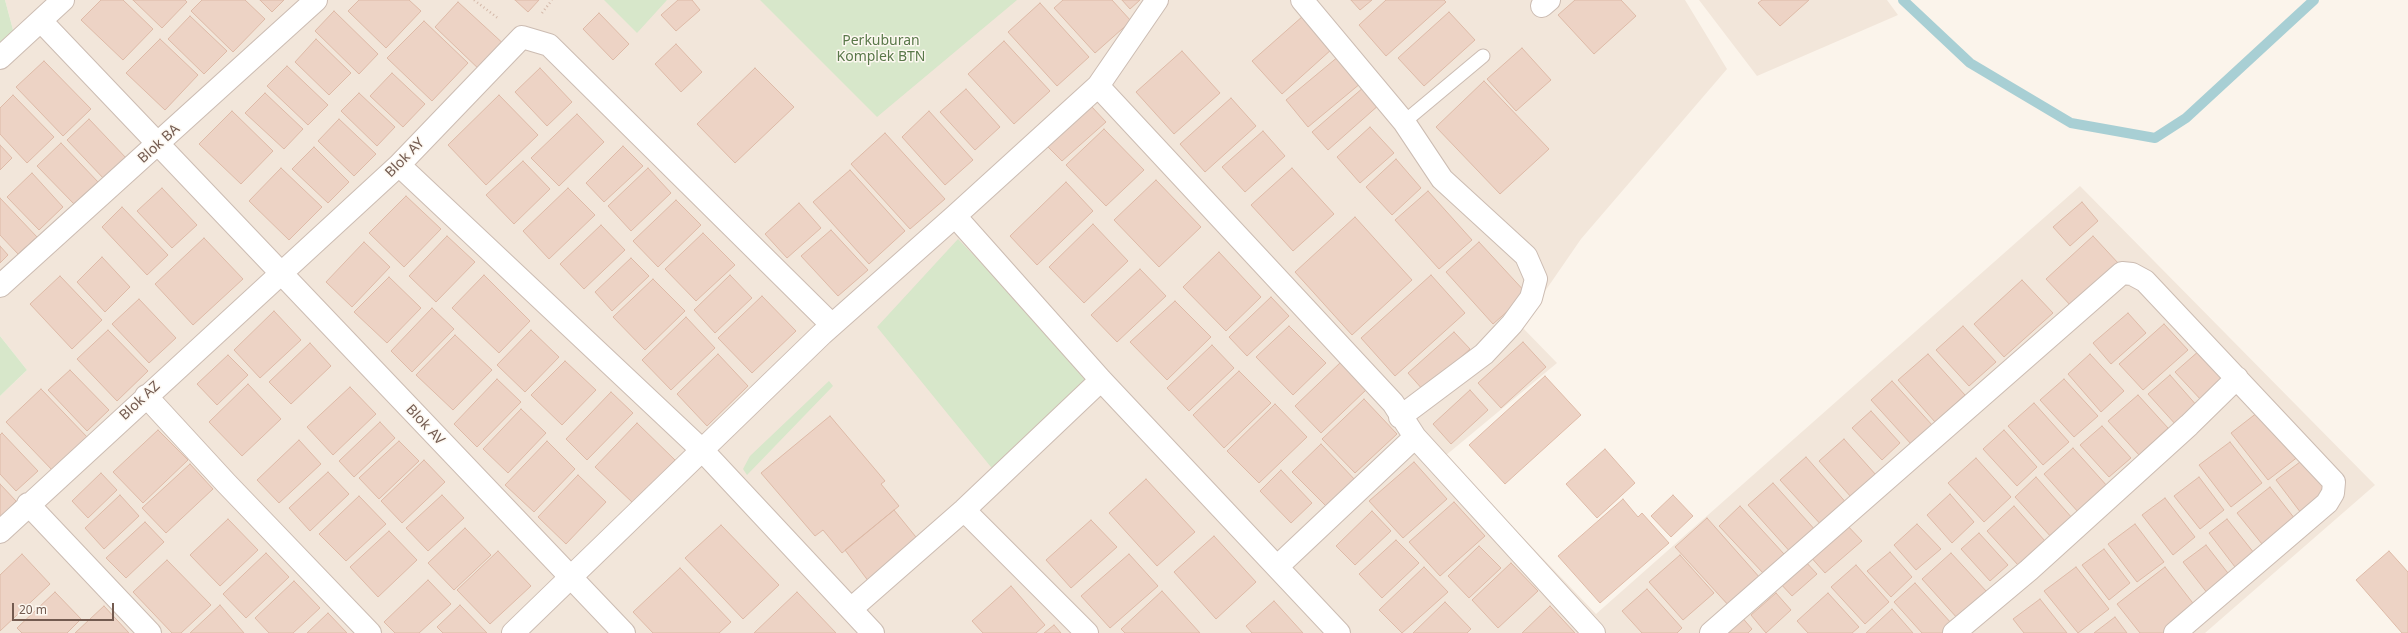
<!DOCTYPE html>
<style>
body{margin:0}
#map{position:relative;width:2408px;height:633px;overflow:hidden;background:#fbf4eb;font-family:"Noto Sans",sans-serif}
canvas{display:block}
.scale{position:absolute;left:12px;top:603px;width:102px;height:18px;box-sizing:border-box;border:2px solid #735b50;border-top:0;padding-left:5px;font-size:12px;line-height:14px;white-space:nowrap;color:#735b50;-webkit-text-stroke:3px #fdf8f1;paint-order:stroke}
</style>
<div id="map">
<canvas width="2408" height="633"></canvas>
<div class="scale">20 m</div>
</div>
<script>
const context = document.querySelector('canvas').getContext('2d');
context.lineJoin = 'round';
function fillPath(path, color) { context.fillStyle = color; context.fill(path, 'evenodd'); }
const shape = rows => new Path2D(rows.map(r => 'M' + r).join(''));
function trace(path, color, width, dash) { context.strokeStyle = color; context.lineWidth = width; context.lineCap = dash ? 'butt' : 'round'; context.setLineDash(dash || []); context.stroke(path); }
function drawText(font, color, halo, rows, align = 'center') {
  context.font = font + ' "Noto Sans",sans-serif'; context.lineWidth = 3; context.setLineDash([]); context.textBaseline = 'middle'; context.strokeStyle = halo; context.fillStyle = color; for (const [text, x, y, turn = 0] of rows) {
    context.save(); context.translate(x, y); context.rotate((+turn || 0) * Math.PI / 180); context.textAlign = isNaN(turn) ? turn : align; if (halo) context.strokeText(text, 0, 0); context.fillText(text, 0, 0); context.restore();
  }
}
fillPath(shape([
 [5,0,1685,0,1727,69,1581,239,1521,326,1557,363,1445,456,1596,614,2080,186,2375,485,2205,633,0,633,0,396,27,370,0,336,0,57,16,41],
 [1699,0,1887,0,1898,15,1757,76]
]), '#f2e6da');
fillPath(shape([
 [0,0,5,0,16,41,0,57],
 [604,0,667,0,637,33],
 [760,0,1017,0,877,117],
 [958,239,1094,380,995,472,877,327],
 [0,336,27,370,0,396],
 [829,381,833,386,747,475,743,469,750,456]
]), '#d7e7ca');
trace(shape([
 [1903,0,1970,63,2071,123,2155,138,2186,118,2314,0]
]), '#a8cfd4', 10);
const building = shape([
 [101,0,123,0,153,29,123,60,81,20,101,0],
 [133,0,185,0,187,2,162,28,133,0],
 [202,0,245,0,265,19,233,52,191,11,202,0],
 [260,0,284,0,272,12,260,0],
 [359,0,409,0,421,11,386,48,348,11,359,0],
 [515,0,539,0,528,12,515,0],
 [678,0,692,0,700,10,676,31,661,15,678,0],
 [1063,0,1112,0,1131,21,1095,53,1054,8,1063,0],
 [1122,0,1140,0,1130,9,1122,0],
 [1351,0,1372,0,1360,10,1351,0],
 [1386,0,1444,0,1446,2,1386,56,1359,25,1386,0],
 [1575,0,1621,0,1636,16,1594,54,1558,15,1575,0],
 [1762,0,1809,0,1780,26,1758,3,1762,0],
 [458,2,507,47,483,73,435,27,458,2],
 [1040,3,1089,57,1057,86,1008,32,1040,3],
 [334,11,378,54,359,74,315,31,334,11],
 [1449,12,1475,40,1424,86,1398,58,1449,12],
 [599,13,629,44,613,60,583,29,599,13],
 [190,16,227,51,204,74,168,39,190,16],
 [1303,16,1332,49,1282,94,1252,61,1303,16],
 [424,21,468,63,432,101,387,58,424,21],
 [160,39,198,75,165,110,126,73,160,39],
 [316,39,351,73,329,95,295,62,316,39],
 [1004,41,1050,91,1014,124,968,74,1004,41],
 [676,44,702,72,681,92,655,64,676,44],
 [1522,48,1551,80,1516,111,1487,79,1522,48],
 [1182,51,1220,93,1174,134,1136,92,1182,51],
 [1339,56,1361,83,1308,127,1286,100,1339,56],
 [44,61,91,109,63,136,16,87,44,61],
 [287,66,328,105,308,125,267,86,287,66],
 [540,68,572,102,547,126,515,92,540,68],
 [755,68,794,107,735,163,697,124,755,68],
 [392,73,425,104,403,127,370,96,392,73],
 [1484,81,1549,149,1500,194,1436,127,1484,81],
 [1364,87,1380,104,1328,150,1312,132,1364,87],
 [966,89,1000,127,975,150,940,112,966,89],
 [265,93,303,129,284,149,245,113,265,93],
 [359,93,395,127,377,146,341,111,359,93],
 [13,95,54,137,27,163,0,134,0,108,13,95],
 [499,95,538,135,486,185,448,145,499,95],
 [1231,98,1256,126,1205,172,1180,144,1231,98],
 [1091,106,1106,122,1062,161,1047,146,1091,106],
 [232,111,273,151,241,184,199,144,232,111],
 [929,111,973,160,945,185,902,137,929,111],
 [577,114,604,142,559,186,531,158,577,114],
 [89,119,127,159,105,180,67,140,89,119],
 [339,119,376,154,354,176,318,141,339,119],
 [1370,127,1394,153,1360,183,1337,157,1370,127],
 [1104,129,1144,170,1106,206,1066,165,1104,129],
 [1263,131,1285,156,1245,192,1222,167,1263,131],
 [885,133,945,199,910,229,851,164,885,133],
 [61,143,98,182,74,204,37,166,61,143],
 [0,145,12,158,0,170,0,145],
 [623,146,643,166,604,202,586,183,623,146],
 [314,147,349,182,328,203,292,169,314,147],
 [1396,159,1421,188,1392,215,1366,187,1396,159],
 [523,161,550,189,514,224,486,195,523,161],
 [281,168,322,207,289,240,249,201,281,168],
 [648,168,671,193,631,231,608,206,648,168],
 [1292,168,1334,214,1293,251,1251,205,1292,168],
 [850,170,905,231,869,264,813,202,850,170],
 [32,173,63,207,39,230,7,197,32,173],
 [1156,180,1201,227,1159,267,1114,220,1156,180],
 [1066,182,1093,211,1037,265,1010,236,1066,182],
 [162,188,197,225,172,248,137,211,162,188],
 [568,188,595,215,549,259,523,231,568,188],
 [1428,191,1472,240,1439,269,1395,220,1428,191],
 [406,196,441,229,404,267,369,233,406,196],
 [0,198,37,237,18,254,0,235,0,198],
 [676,200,701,225,658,267,633,241,676,200],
 [2082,202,2098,221,2070,246,2053,227,2082,202],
 [799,203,821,228,787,258,765,234,799,203],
 [122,207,168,255,147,275,102,227,122,207],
 [1355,217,1412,280,1352,335,1295,272,1355,217],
 [1093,224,1128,261,1084,303,1049,267,1093,224],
 [601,225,625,250,584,289,560,264,601,225],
 [831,230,868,270,838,296,801,256,831,230],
 [703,233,735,265,696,301,665,269,703,233],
 [447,236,475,262,436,302,409,276,447,236],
 [2093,236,2119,264,2071,306,2046,279,2093,236],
 [204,238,243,279,193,325,155,284,204,238],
 [364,242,390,267,352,307,326,282,364,242],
 [1479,242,1527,294,1493,324,1446,272,1479,242],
 [0,246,8,255,0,263,0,246],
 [1219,252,1261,297,1226,331,1183,287,1219,252],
 [102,257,130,287,105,312,77,282,102,257],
 [631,258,649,276,612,311,595,292,631,258],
 [1140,269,1166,296,1117,342,1091,315,1140,269],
 [484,275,530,321,499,353,452,308,484,275],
 [730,275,752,298,715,333,694,310,730,275],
 [1431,275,1465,313,1395,376,1361,338,1431,275],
 [60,276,102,320,72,349,30,304,60,276],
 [389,277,421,308,387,343,354,312,389,277],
 [653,279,685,311,645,350,613,317,653,279],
 [2022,280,2053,313,2004,357,1974,324,2022,280],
 [762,296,796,331,752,373,718,338,762,296],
 [1271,297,1289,316,1247,356,1229,337,1271,297],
 [139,299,176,338,149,363,112,324,139,299],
 [1175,301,1211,337,1167,380,1130,342,1175,301],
 [432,308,454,329,412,372,391,351,432,308],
 [274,311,301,340,260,378,234,350,274,311],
 [2128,313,2146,333,2111,364,2093,343,2128,313],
 [686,317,715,348,671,390,642,360,686,317],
 [2164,324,2188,350,2143,390,2119,364,2164,324],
 [1289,326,1326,363,1293,395,1256,357,1289,326],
 [1963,326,1996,362,1969,386,1936,350,1963,326],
 [108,330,148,371,117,401,77,359,108,330],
 [531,330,559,357,525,392,497,365,531,330],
 [1454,332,1470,349,1424,391,1408,373,1454,332],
 [455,335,492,370,453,410,416,375,455,335],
 [1523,342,1546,367,1501,408,1478,383,1523,342],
 [310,343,331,366,291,404,269,382,310,343],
 [1212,345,1234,368,1189,411,1167,388,1212,345],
 [2200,350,2227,379,2202,401,2175,372,2200,350],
 [718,354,748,386,707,426,677,394,718,354],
 [1928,354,1965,395,1935,422,1898,380,1928,354],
 [2090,354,2124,391,2101,412,2068,374,2090,354],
 [228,355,248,375,217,405,197,384,228,355],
 [565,361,596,390,562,425,531,395,565,361],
 [1341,362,1367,389,1321,433,1295,406,1341,362],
 [70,370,109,410,87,431,48,390,70,370],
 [1239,371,1271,403,1224,448,1193,415,1239,371],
 [2170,375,2198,407,2177,426,2148,394,2170,375],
 [1545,376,1581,415,1505,484,1469,445,1545,376],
 [497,379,521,402,477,447,454,424,497,379],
 [2064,379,2098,416,2074,437,2040,400,2064,379],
 [1892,381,1933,426,1911,444,1871,400,1892,381],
 [248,384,281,419,242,456,209,422,248,384],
 [350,387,376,414,333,455,307,427,350,387],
 [41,389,88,438,53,471,6,422,41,389],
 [1470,390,1488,410,1451,444,1433,424,1470,390],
 [611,392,633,413,587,460,566,439,611,392],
 [2138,395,2168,428,2139,455,2108,421,2138,395],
 [1364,399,1397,434,1355,473,1322,439,1364,399],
 [2034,403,2069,442,2043,465,2008,426,2034,403],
 [1275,404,1307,437,1259,483,1227,451,1275,404],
 [521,409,546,433,508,473,483,449,521,409],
 [2262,409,2299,456,2268,480,2231,433,2262,409],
 [1871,411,1900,443,1882,460,1852,428,1871,411],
 [830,416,885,481,881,484,899,506,842,553,823,530,815,536,761,473,830,416],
 [380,422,395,438,354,477,339,461,380,422],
 [637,423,675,460,633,503,595,467,637,423],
 [2102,426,2131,458,2109,477,2080,445,2102,426],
 [158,430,188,460,143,503,113,472,158,430],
 [2004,430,2037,467,2017,486,1983,449,2004,430],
 [2,433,38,471,16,491,0,474,0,435,2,433],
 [1844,439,1876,475,1851,497,1819,461,1844,439],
 [299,440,321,464,279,503,257,480,299,440],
 [399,441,419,461,379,499,359,478,399,441],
 [547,441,575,469,534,512,505,485,547,441],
 [2230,442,2262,483,2231,507,2199,465,2230,442],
 [1321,444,1357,482,1329,509,1292,472,1321,444],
 [2073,448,2108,487,2079,513,2044,474,2073,448],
 [1605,449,1635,483,1597,518,1566,484,1605,449],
 [1806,457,1849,506,1824,528,1780,480,1806,457],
 [1976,458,2011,497,1984,522,1948,483,1976,458],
 [2304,459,2329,491,2301,513,2276,480,2304,459],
 [424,460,445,482,402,523,381,501,424,460],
 [1414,462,1447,499,1403,538,1369,501,1414,462],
 [190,464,213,489,166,533,142,508,190,464],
 [1281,470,1312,503,1291,523,1260,491,1281,470],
 [328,472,349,494,310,531,289,508,328,472],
 [101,473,117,490,88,518,72,501,101,473],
 [578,475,606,502,566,544,538,517,578,475],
 [2036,477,2073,519,2052,538,2015,497,2036,477],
 [2199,477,2224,510,2200,529,2174,496,2199,477],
 [1146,479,1195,532,1157,566,1109,513,1146,479],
 [1773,483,1817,532,1793,555,1748,505,1773,483],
 [0,484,16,501,0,517,0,484],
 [2270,487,2295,519,2262,544,2237,513,2270,487],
 [1950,494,1974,522,1952,543,1927,515,1950,494],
 [120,495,139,516,104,549,85,528,120,495],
 [442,495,464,518,428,551,406,528,442,495],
 [1673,495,1693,516,1671,537,1651,516,1673,495],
 [359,496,386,524,346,561,319,534,359,496],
 [2165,498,2195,537,2173,555,2142,515,2165,498],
 [1623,499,1638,517,1642,513,1669,543,1600,603,1558,556,1623,499],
 [1454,502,1485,536,1440,576,1409,542,1454,502],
 [1740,506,1784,554,1763,573,1719,526,1740,506],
 [2014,506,2045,541,2018,565,1987,531,2014,506],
 [894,510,920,542,869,582,845,550,894,510],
 [1372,511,1391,531,1355,565,1336,546,1372,511],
 [1707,518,1761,579,1730,607,1675,547,1707,518],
 [228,519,258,550,220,586,190,555,228,519],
 [2227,519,2254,553,2235,567,2209,533,2227,519],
 [1091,520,1117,547,1071,588,1046,560,1091,520],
 [145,522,164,542,126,578,106,558,145,522],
 [1845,523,1862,541,1825,573,1809,555,1845,523],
 [1917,524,1941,549,1916,570,1894,545,1917,524],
 [2135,524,2164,562,2137,582,2108,544,2135,524],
 [721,525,779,585,743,619,685,558,721,525],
 [465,528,491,555,454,590,428,563,465,528],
 [389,531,417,560,378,597,350,567,389,531],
 [1979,533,2008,565,1990,581,1961,549,1979,533],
 [1214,536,1256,582,1216,619,1174,572,1214,536],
 [1396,540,1419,563,1382,598,1359,574,1396,540],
 [2206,545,2231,577,2208,594,2183,562,2206,545],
 [1479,546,1501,568,1469,598,1448,576,1479,546],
 [2104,549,2130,583,2109,600,2082,565,2104,549],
 [498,551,531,586,490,624,457,590,498,551],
 [2389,551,2408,572,2408,633,2402,633,2356,580,2389,551],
 [1890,552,1912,577,1891,597,1867,571,1890,552],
 [266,553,289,577,246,618,223,594,266,553],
 [1951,553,1987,592,1958,619,1922,579,1951,553],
 [22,554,50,584,0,631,0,575,22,554],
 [1129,554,1158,586,1110,628,1081,596,1129,554],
 [1680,555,1714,593,1683,620,1649,582,1680,555],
 [167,560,211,605,181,633,172,633,133,592,167,560],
 [1804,560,1817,574,1792,596,1779,582,1804,560],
 [1511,563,1538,591,1498,628,1472,600,1511,563],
 [1856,565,1889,602,1865,624,1831,587,1856,565],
 [1424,567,1448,592,1402,633,1379,610,1424,567],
 [2076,567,2109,609,2078,633,2044,591,2076,567],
 [2165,567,2199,611,2171,633,2140,633,2117,604,2165,567],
 [680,568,731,622,719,633,653,633,633,612,680,568],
 [428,580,451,604,419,633,395,633,384,622,428,580],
 [294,581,320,608,293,633,269,633,255,618,294,581],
 [1915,583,1952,624,1942,633,1922,633,1894,602,1915,583],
 [1011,586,1045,625,1036,633,983,633,972,621,1011,586],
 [1647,589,1682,628,1677,633,1642,633,1622,611,1647,589],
 [1162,591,1200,633,1125,633,1121,629,1162,591],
 [55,592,81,619,67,633,22,633,17,628,55,592],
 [797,592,836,633,754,633,797,592],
 [1776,593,1791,610,1766,633,1751,615,1776,593],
 [1828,593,1859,627,1852,633,1808,633,1797,621,1828,593],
 [2040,599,2067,633,2024,633,2013,619,2040,599],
 [1274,601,1303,633,1252,633,1246,626,1274,601],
 [1445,602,1471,629,1467,633,1413,633,1445,602],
 [220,605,244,633,190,633,220,605],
 [460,605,487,633,443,633,437,627,460,605],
 [104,606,129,633,75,633,104,606],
 [1550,606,1575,633,1522,633,1550,606],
 [1892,609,1913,633,1866,633,1892,609],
 [328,613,347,633,307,633,328,613],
 [1740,615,1752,629,1748,633,1720,633,1740,615],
 [2115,617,2127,633,2094,633,2115,617],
 [1054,625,1061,633,1044,633,1054,625]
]);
fillPath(building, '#edd3c5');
trace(building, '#debaa7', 1);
const lane = shape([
 [1404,122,1483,56]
]);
const street = shape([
 [1302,0,1404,122,1442,179,1526,256,1536,279,1531,298,1512,324,1484,354,1400,417],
 [1542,6,1549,0],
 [41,21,624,633],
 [0,58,63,0],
 [1098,86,1393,403,1415,437,1594,633],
 [399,165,703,451,873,633],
 [955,216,1101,380,1339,633],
 [0,286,316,0],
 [146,396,226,483,370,633],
 [28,504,150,633],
 [964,510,1087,633],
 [0,532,399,165,522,37,549,45,832,325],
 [1278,566,1415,437],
 [851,609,964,510,1101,380],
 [513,633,822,334,955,216,1098,86,1157,0],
 [1711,633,2122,273,2132,274,2145,281,2334,482,2333,493,2327,503,2175,633],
 [1954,633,2029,570,2189,425,2237,378]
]);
trace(lane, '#ccbcb2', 15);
trace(street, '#ccbcb2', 24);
trace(shape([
 [474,0,499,19],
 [542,13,552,0]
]), '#d3b7a8', 2.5, [1, 3]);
trace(lane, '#fff', 13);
trace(street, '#fff', 22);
drawText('14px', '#597849', '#fdf8f1', [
 ["Perkuburan",881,41],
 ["Komplek BTN",881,57]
]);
drawText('14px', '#735b50', '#fdf8f1', [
 ["Blok BA",159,144,-42],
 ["Blok AY",405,158,-45],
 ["Blok AZ",140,401,-43],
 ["Blok AV",425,425,47]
]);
</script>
